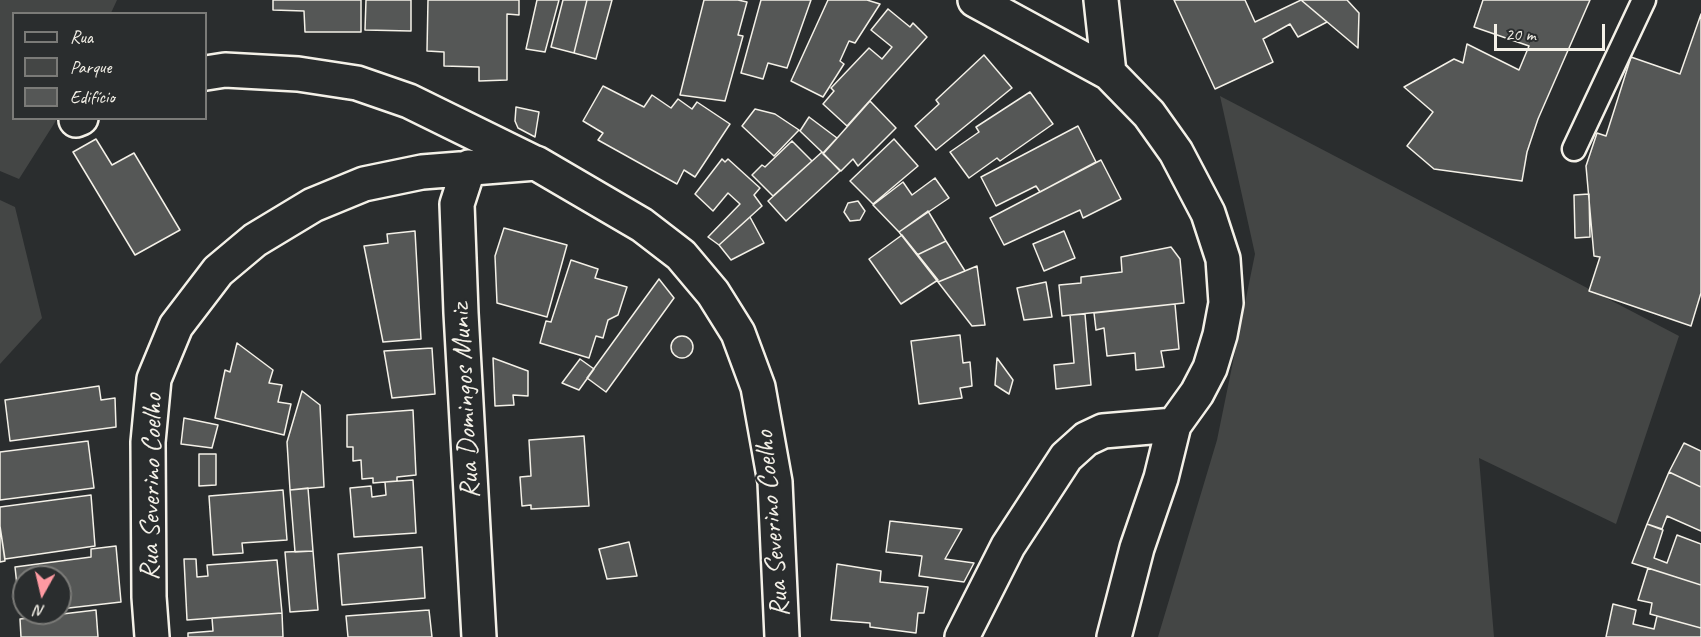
<!DOCTYPE html>
<meta charset="utf-8">
<style>
body{margin:0}
#map{position:relative;width:1701px;height:637px;overflow:hidden;background:#2a2d2e;font-family:Caveat,sans-serif}
canvas{display:block}
.legend{position:absolute;left:12px;top:12px;width:195px;height:108px;box-sizing:border-box;background:#2a2d2e;border:2px solid #7b7b78;margin:0;padding:8px 10px;list-style:none;font-size:18px;color:#f4f1e8}
.legend li{display:flex;align-items:center;gap:12px;height:30px}
.legend b{width:30px;border:2px solid #7b7b78}
.north{position:absolute;left:12px;top:565px;width:60px;height:60px;box-sizing:border-box;background:#2a2d2e;border:2px solid #7b7b78;border-radius:50%;rotate:188deg;font-size:16px;font-weight:700;line-height:24px;text-align:center;color:#f4f1e8}
.north::after{content:'';display:block;margin:auto;width:21px;height:27px;background:#ff9aa2;clip-path:polygon(50% 0,100% 100%,50% 72%,0 100%)}
.scale{position:absolute;left:1494px;top:24px;width:111px;height:27px;box-sizing:border-box;border:3px solid #f4f1e8;border-top:0;padding-left:8px;font-size:18px;line-height:21px;white-space:nowrap;color:#f4f1e8;-webkit-text-stroke:4px #2a2d2e;paint-order:stroke}
</style>
<div id="map">
<canvas width="1701" height="637"></canvas>
<ul class="legend">
<li><b style="height:8px;background:#2a2d2e"></b>Rua</li>
<li><b style="height:16px;background:#444645"></b>Parque</li>
<li><b style="height:16px;background:#555756"></b>Edifício</li>
</ul>
<div class="north">N</div>
<div class="scale">20 m</div>
</div>
<script>
const context = document.querySelector('canvas').getContext('2d');
context.lineJoin = 'round';
function fillPath(path, color) { context.fillStyle = color; context.fill(path, 'evenodd'); }
const shape = rows => new Path2D(rows.map(r => 'M' + r).join(''));
function trace(path, color, width, dash) { context.strokeStyle = color; context.lineWidth = width; context.lineCap = dash ? 'butt' : 'round'; context.setLineDash(dash || []); context.stroke(path); }
function drawText(font, color, halo, rows, align = 'center') {
  context.font = font + ' Caveat,sans-serif'; context.lineWidth = 4.5; context.setLineDash([]); context.textBaseline = 'middle'; context.strokeStyle = halo; context.fillStyle = color; for (const [text, x, y, turn = 0] of rows) {
    context.save(); context.translate(x, y); context.rotate((+turn || 0) * Math.PI / 180); context.textAlign = isNaN(turn) ? turn : align; if (halo) context.strokeText(text, 0, 0); context.fillText(text, 0, 0); context.restore();
  }
}
fillPath(shape([
 [0,0,117,0,111,13,14,14,14,118,57,119,19,179,0,171],
 [1220,96,1679,336,1616,524,1479,458,1494,637,1158,637,1217,440,1255,254],
 [0,200,15,207,42,318,0,364]
]), '#444645');
const building = shape([
 [273,0,361,0,361,32,305,32,304,11,273,10,273,0],
 [366,0,411,0,411,31,365,30,366,0],
 [428,0,519,0,519,15,507,14,507,80,479,81,479,67,444,66,444,52,427,51,428,0],
 [537,0,559,0,545,52,526,49,537,0],
 [563,0,587,0,574,53,551,47,563,0],
 [587,0,612,0,596,59,574,53,587,0],
 [704,0,738,0,747,2,738,35,743,36,725,101,680,95,704,0],
 [761,0,811,0,787,68,768,63,763,79,741,73,761,0],
 [828,0,867,0,880,4,855,43,849,41,840,61,844,64,823,97,791,81,828,0],
 [1174,0,1245,0,1255,22,1301,0,1327,22,1298,37,1290,24,1263,39,1273,62,1215,89,1174,0],
 [1301,0,1347,0,1359,13,1358,48,1301,0],
 [1483,0,1590,0,1538,119,1527,152,1522,181,1434,169,1407,146,1433,112,1404,87,1454,59,1463,63,1467,44,1519,70,1529,46,1474,27,1483,0],
 [888,9,910,27,913,23,927,37,847,126,823,104,834,91,831,88,869,48,882,59,892,47,871,30,888,9],
 [1701,14,1701,293,1691,326,1589,291,1600,257,1594,256,1586,166,1597,133,1606,136,1631,57,1680,74,1701,14],
 [984,55,1012,88,936,150,915,126,939,104,936,100,984,55],
 [603,86,644,107,652,95,671,108,678,99,692,109,697,102,730,124,695,177,684,170,677,184,598,140,603,133,583,121,603,86],
 [1030,92,1053,124,1000,161,997,158,969,178,950,152,979,132,976,127,1030,92],
 [870,101,896,128,858,166,853,159,841,171,823,154,870,101],
 [516,107,539,112,535,137,518,128,515,121,516,107],
 [755,109,775,114,799,130,774,156,742,126,755,109],
 [809,117,837,138,823,153,800,131,809,117],
 [1078,126,1096,162,1040,192,1036,186,996,206,981,177,1078,126],
 [96,139,112,165,134,153,180,230,135,255,73,152,96,139],
 [894,139,918,166,873,204,850,181,894,139],
 [792,141,812,161,773,196,752,175,762,165,765,167,792,141],
 [822,152,840,171,786,221,768,201,822,152],
 [722,159,725,162,728,159,760,188,754,195,762,206,719,245,708,237,740,204,728,193,713,211,695,194,722,159],
 [1101,160,1121,199,1083,218,1080,210,1004,245,990,218,1101,160],
 [935,178,949,198,899,232,873,205,903,182,912,195,935,178],
 [1589,194,1590,237,1575,238,1574,195,1589,194],
 [858,201,865,211,860,220,850,221,844,212,848,203,858,201],
 [928,211,946,241,917,255,899,232,928,211],
 [750,217,764,243,731,260,719,245,750,217],
 [504,228,567,245,547,317,497,303,495,256,504,228],
 [415,231,421,339,383,342,364,246,388,243,387,234,415,231],
 [1064,231,1075,258,1044,271,1033,244,1064,231],
 [902,235,938,280,901,304,869,259,902,235],
 [946,241,965,271,938,282,917,255,946,241],
 [1171,247,1180,259,1184,303,1062,316,1059,285,1081,283,1081,277,1122,272,1121,257,1171,247],
 [571,260,598,269,595,278,627,287,618,315,608,320,603,338,596,336,589,358,540,343,546,321,551,322,571,260],
 [977,266,985,325,972,326,938,282,977,266],
 [659,279,674,298,606,392,587,378,659,279],
 [1046,282,1052,317,1024,320,1017,288,1046,282],
 [1175,304,1179,349,1161,351,1164,367,1136,370,1135,353,1107,356,1104,328,1096,330,1094,313,1175,304],
 [1085,314,1091,385,1056,389,1054,365,1074,363,1070,315,1085,314],
 [960,335,963,363,970,362,972,386,960,388,962,398,919,404,911,341,960,335],
 '671 347a11 11 0 1 1 22 0a11 11 0 1 1-22 0Z',
 [237,343,273,370,269,383,282,385,278,402,291,404,284,435,215,418,225,370,230,372,237,343],
 [432,348,435,394,392,398,384,351,432,348],
 [493,358,528,371,528,396,513,395,514,405,495,406,493,358],
 [997,358,1013,380,1009,394,995,385,997,358],
 [580,359,594,369,579,390,562,383,580,359],
 [99,386,101,400,115,398,116,427,10,441,5,400,99,386],
 [302,391,320,405,324,487,290,490,287,442,302,391],
 [413,410,416,475,397,477,397,481,373,483,373,478,362,479,361,460,353,461,353,447,347,447,347,415,413,410],
 [184,418,218,425,212,448,181,444,184,418],
 [584,436,589,506,531,509,531,505,522,506,520,477,531,476,529,440,584,436],
 [88,441,94,488,0,500,0,452,88,441],
 [1684,443,1701,451,1701,487,1669,472,1684,443],
 [199,454,216,454,216,485,199,486,199,454],
 [1669,472,1701,487,1701,531,1667,516,1662,529,1647,524,1669,472],
 [413,480,416,533,354,537,350,488,371,486,372,497,386,495,385,482,413,480],
 [308,488,313,551,295,552,290,490,308,488],
 [283,490,287,540,242,543,243,553,213,555,209,496,283,490],
 [91,495,95,546,5,559,0,526,0,507,91,495],
 [890,521,962,529,945,559,974,563,964,582,919,576,922,556,886,552,890,521],
 [1647,524,1663,530,1654,558,1667,563,1677,535,1701,544,1701,585,1632,563,1647,524],
 [0,526,5,561,0,562,0,526],
 [629,542,637,576,607,579,599,549,629,542],
 [116,546,121,602,60,609,60,577,24,577,24,613,20,613,15,567,91,557,91,549,116,546],
 [422,547,425,598,342,605,338,554,422,547],
 [313,551,318,610,290,612,285,552,313,551],
 [184,559,196,559,197,577,208,576,207,565,277,560,282,613,187,620,184,559],
 [837,564,881,571,880,582,928,587,924,613,918,613,916,633,870,627,870,623,831,620,837,564],
 [1648,568,1701,585,1701,628,1650,614,1652,603,1638,600,1648,568],
 [1613,604,1636,610,1633,624,1654,629,1657,616,1701,628,1701,637,1606,637,1613,604],
 [96,610,98,637,21,637,20,619,96,610],
 [429,610,432,637,348,637,346,616,429,610],
 [282,613,283,637,188,637,188,633,213,631,212,618,282,613]
]);
fillPath(building, '#555756');
trace(building, '#f4f1e8', 1.5);
const lane = shape([
 [1574,149,1644,0]
]);
const street = shape([
 [975,0,1109,73],
 [1101,0,1109,73,1149,114,1176,152,1208,213,1223,259,1226,303,1220,335,1210,368,1197,393,1174,425,1161,478,1137,548,1114,637],
 [206,73,225,70,298,74,357,83,409,101,535,163],
 [76,120,81,118],
 [469,167,457,204,461,313,479,637],
 [152,637,149,597,148,442,154,379,176,326,218,271,255,240,313,205,364,184,422,172,536,163,642,225,681,255,713,293,738,333,758,387,775,482,782,637],
 [962,637,1008,546,1066,457,1086,439,1103,431,1174,425]
]);
trace(lane, '#f4f1e8', 27);
trace(street, '#f4f1e8', 38);
trace(lane, '#2a2d2e', 22);
trace(street, '#2a2d2e', 33);
drawText('28px', '#f4f1e8', '#2a2d2e', [
 ["Rua Domingos Muniz",466,401,-93],
 ["Rua Severino Coelho",152,487,-89],
 ["Rua Severino Coelho",773,524,-95]
]);
</script>
